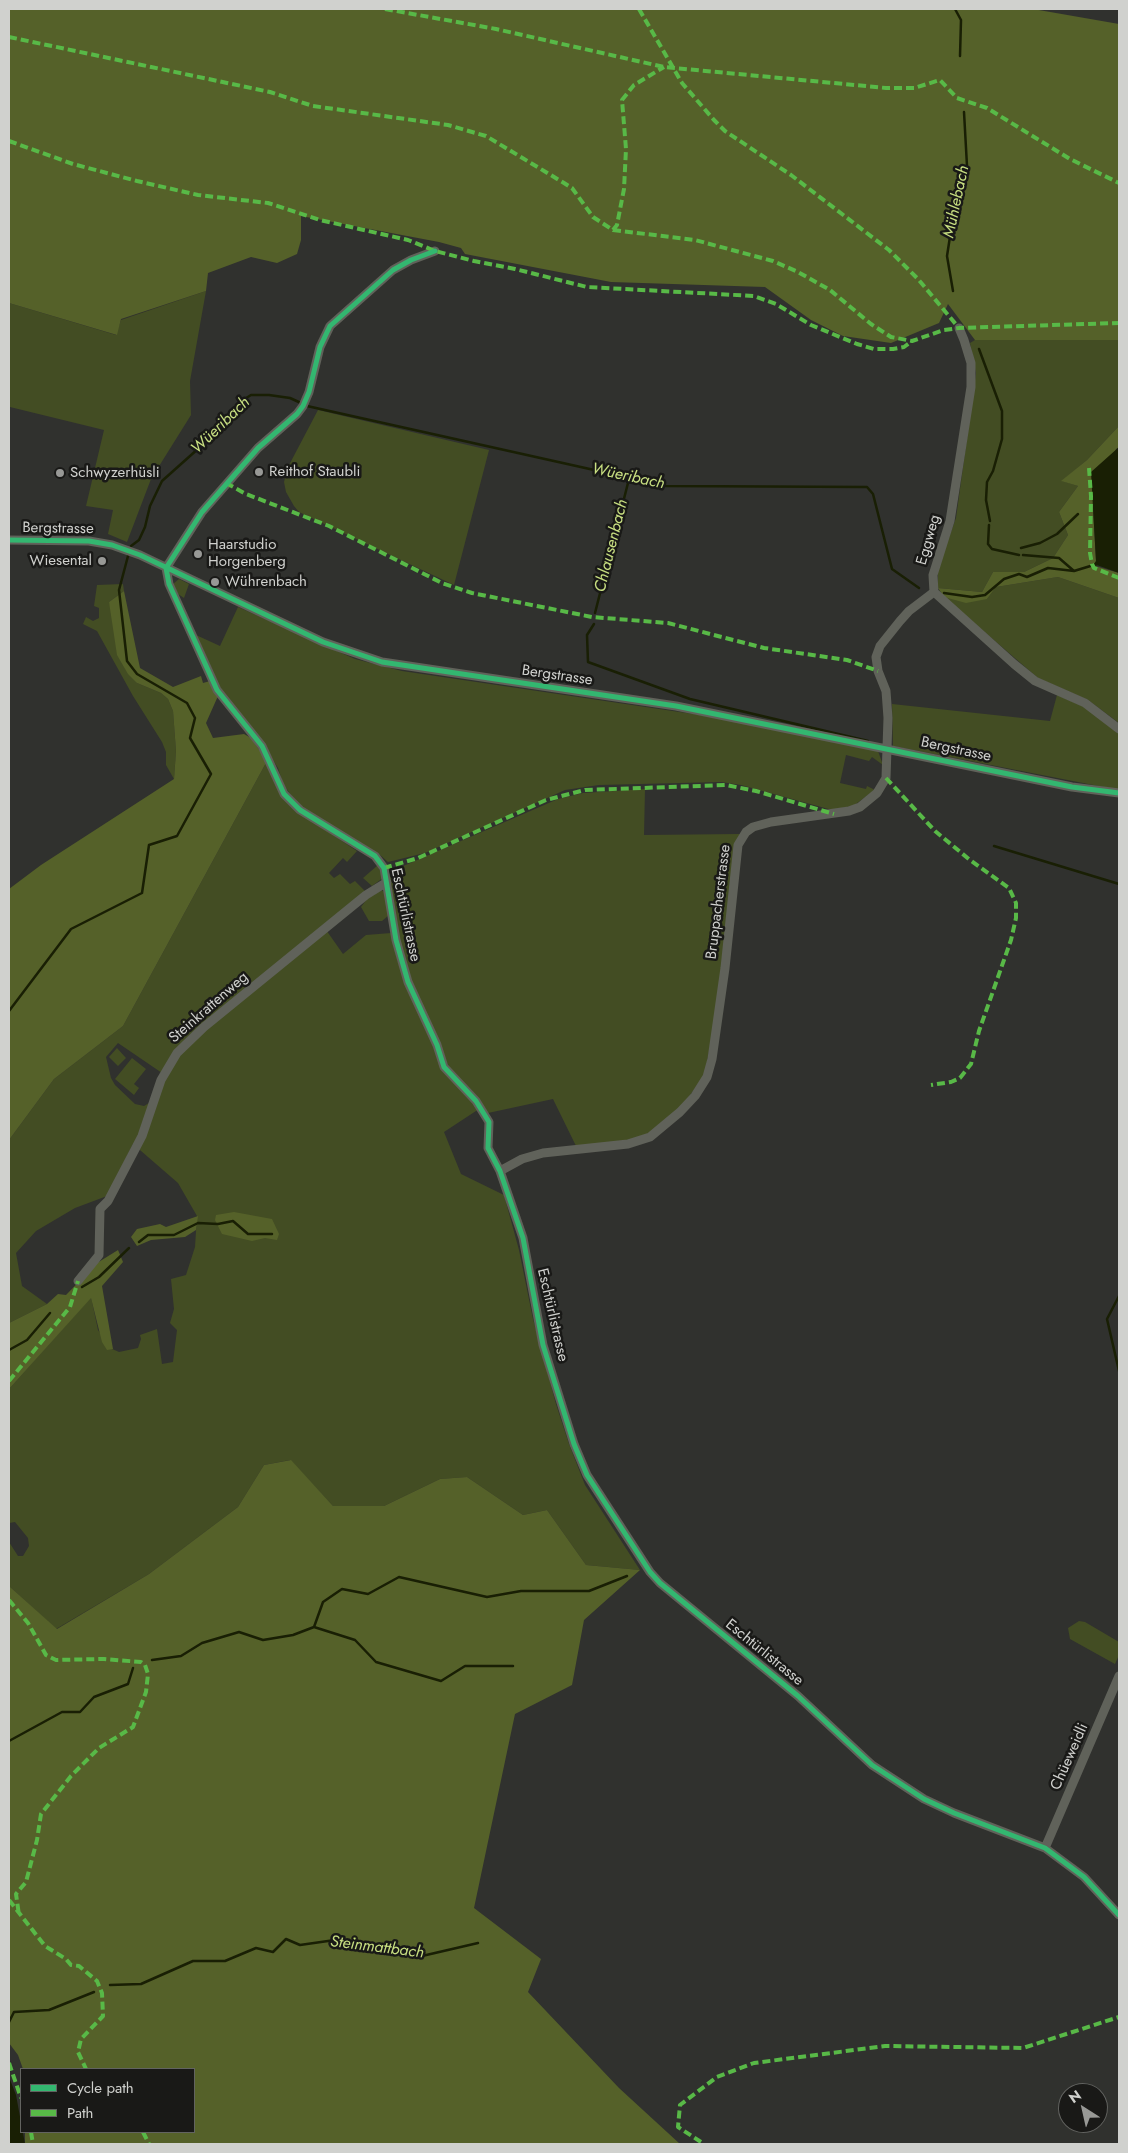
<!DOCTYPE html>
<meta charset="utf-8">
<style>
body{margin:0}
#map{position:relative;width:1128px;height:2153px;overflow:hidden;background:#30312e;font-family:Jost,sans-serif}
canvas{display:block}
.frame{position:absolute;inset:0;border:10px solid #d0d1ce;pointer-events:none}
.legend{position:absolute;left:20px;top:2068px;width:175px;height:65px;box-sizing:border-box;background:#191917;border:1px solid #626360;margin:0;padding:6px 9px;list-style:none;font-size:15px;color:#d0d1ce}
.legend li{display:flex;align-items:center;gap:10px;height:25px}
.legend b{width:25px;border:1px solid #626360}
.north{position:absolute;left:1058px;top:2083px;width:50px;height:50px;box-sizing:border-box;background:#191917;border:1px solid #626360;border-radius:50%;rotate:325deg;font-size:14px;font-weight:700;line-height:20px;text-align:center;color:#d0d1ce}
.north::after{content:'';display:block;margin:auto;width:18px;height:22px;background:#989996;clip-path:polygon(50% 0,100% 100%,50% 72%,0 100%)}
</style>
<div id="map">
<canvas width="1128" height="2153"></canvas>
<div class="frame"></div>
<ul class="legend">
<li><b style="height:6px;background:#33b770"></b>Cycle path</li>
<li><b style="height:6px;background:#58b947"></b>Path</li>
</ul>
<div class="north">N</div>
</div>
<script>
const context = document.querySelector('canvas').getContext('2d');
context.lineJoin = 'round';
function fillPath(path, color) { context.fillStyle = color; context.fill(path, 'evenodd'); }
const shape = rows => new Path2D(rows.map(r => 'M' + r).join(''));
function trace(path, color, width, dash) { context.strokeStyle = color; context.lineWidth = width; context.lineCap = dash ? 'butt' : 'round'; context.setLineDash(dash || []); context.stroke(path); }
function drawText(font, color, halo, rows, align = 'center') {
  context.font = font + ' Jost,sans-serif'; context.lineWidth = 5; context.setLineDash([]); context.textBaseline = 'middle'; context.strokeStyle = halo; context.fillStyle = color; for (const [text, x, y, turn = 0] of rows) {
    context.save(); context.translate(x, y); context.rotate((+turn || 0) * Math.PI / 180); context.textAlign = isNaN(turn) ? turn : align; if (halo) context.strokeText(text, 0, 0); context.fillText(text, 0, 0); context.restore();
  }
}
fillPath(shape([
 [206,291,190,381,191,415,151,479,127,542,108,534,113,510,86,506,104,430,10,407,9,412,9,303,116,335,121,320],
 [975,340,1119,340,1119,426,1087,460,1062,481,1078,486,1059,512,1068,535,1053,558,1024,572,993,572,982,592,938,588,938,568,956,518,976,373,970,343],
 [318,410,489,450,454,585,299,512,294,506,286,492,284,482,288,467],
 [1058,577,1119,598,1119,723,1088,700,1038,678,944,597,987,599,996,587],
 [179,579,189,584,184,598,178,594,173,584],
 [123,584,124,591,109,602,137,683,161,693,168,699,173,711,176,751,174,779,166,765,166,752,162,742,133,696,97,631,83,624,86,617,93,621,99,618,99,608,94,606,97,585],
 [238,607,355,659,402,671,727,719,878,751,883,765,872,757,869,761,846,755,840,783,866,789,867,786,875,790,853,806,832,810,741,785,721,782,599,785,565,790,425,853,388,862,380,855,304,809,291,795,283,784,278,768,262,743,226,700,196,635,220,646],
 [1057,695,1085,707,1119,734,1119,790,893,746,892,704,1050,721],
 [267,761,285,800,291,807,357,851,347,862,343,858,329,873,334,878,340,874,350,884,355,881,365,891,324,927,343,954,366,935,391,933,398,962,438,1055,479,1109,444,1132,461,1174,504,1195,519,1250,533,1319,556,1404,569,1444,585,1485,640,1570,586,1565,547,1510,523,1515,467,1477,440,1479,384,1506,333,1506,290,1460,264,1465,238,1507,149,1574,56,1629,9,1586,9,1542,18,1556,23,1556,29,1546,28,1538,15,1522,9,1523,9,1389,91,1297,98,1330,110,1348,119,1352,138,1348,141,1339,140,1335,157,1329,162,1364,173,1362,177,1330,170,1323,174,1309,171,1279,186,1275,195,1247,197,1216,178,1183,133,1144,107,1196,75,1208,36,1231,16,1253,22,1286,47,1304,9,1323,9,1140,54,1079,123,1026],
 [118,1043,162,1073,149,1103,144,1106,135,1104,115,1085,111,1078,106,1057],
 [645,789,644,835,740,834,726,962,706,1067,703,1077,683,1105,645,1136,634,1140,576,1146,553,1099,488,1113,449,1067,410,980,397,933,390,878,394,870,558,799,583,793],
 [378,865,383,878,372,886,363,878],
 [381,890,385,892,389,915,382,921,369,921,361,907,367,899],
 [117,1048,126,1058,118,1066,109,1057],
 [132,1058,146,1069,134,1084,139,1088,134,1095,115,1079],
 [1079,1621,1085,1622,1119,1642,1119,1655,1115,1664,1070,1639,1068,1628]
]), '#434d23');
fillPath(shape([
 [9,9,1033,9,1119,24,1119,340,975,340,948,304,939,323,891,343,843,336,811,320,765,287,611,282,465,254,461,248,439,242,301,216,301,240,297,254,277,263,251,257,208,273,206,291,121,319,117,335,9,303],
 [1119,426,1119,447,1116,449,1093,507,1096,561,1095,566,1119,573,1119,598,1058,577,996,587,987,599,966,603,944,597,938,588,982,592,993,572,1024,572,1053,558,1068,535,1059,512,1078,486,1061,481,1087,460],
 [124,591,140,668,173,687,201,676,203,683,210,681,218,696,206,723,213,738,244,734,251,738,267,761,123,1026,54,1079,9,1140,9,889,41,865,174,779,176,751,173,711,168,699,161,693,137,683,128,674,117,655,109,602],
 [234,1212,272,1219,279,1234,277,1240,265,1238,252,1241,222,1234,215,1220,216,1215],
 [198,1216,196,1230,185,1237,151,1240,137,1246,131,1237,137,1229,160,1224,166,1227],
 [118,1250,123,1262,102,1286,113,1349,107,1350,102,1342,91,1298,9,1389,9,1323,47,1304,58,1294,66,1295,97,1263],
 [291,1460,333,1506,384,1506,440,1479,467,1477,523,1515,547,1510,586,1565,640,1570,584,1620,572,1685,515,1714,474,1908,541,1959,528,1992,619,2088,680,2144,25,2144,25,2132,194,2132,194,2069,23,2069,18,2055,9,2043,9,1586,57,1629,149,1574,238,1507,264,1465]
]), '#556129');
fillPath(shape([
 [1119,447,1119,573,1094,564,1096,561,1091,472],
 [9,2077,16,2095,25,2144,9,2144]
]), '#191f04');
trace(shape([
 [955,9,961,20,960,56],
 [953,291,947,256,956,198,967,166,964,112],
 [979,349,1002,411,1002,439,993,471,987,482,986,500,990,521],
 [307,406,666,486,867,487,873,494,892,569,919,588],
 [989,525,988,544,992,549,1019,555],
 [131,546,139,540,145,527,150,506,162,481,218,431,243,400,251,395,269,395,290,398,301,403],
 [1021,548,1040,543,1057,534,1078,514],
 [1023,555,1059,558,1074,571,1097,564],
 [944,593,972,597,985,595,1004,579,1019,574,1027,577,1048,568,1074,571],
 [595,613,629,479],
 [594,624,587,635,588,662,690,699,868,741],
 [994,846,1119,884],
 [9,1011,71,929,142,893,149,845,177,836,211,774,190,738,195,718,187,703,137,674,127,661,119,590,128,556],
 [139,1242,148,1235,174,1235,198,1223,218,1224,233,1221,248,1234,272,1234],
 [82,1287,99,1277,129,1248],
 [1119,1296,1107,1319,1119,1371],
 [9,1350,27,1340,50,1313],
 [314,1627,355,1640,376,1662,441,1681,465,1666,513,1666],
 [152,1660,181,1656,202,1643,239,1632,263,1640,293,1635,314,1627,323,1602,342,1589,368,1594,399,1577,487,1597,521,1591,589,1591,627,1576],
 [9,1741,62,1712,80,1712,94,1697,128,1684,133,1668],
 [110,1985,141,1984,193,1961,225,1961,256,1948,273,1952,286,1939,300,1945,335,1940,422,1956,478,1943],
 [9,2022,14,2012,49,2010,94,1992]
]), '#191f04', 2.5);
trace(shape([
 [435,251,411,260,393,270,330,326,320,347,309,392,303,406,297,414,258,448,202,512,166,568,169,584,217,690,262,746,284,794,300,810,375,856,384,868,396,940,408,982,437,1045,444,1067,476,1101,489,1122,488,1148,500,1171,523,1238,543,1345,574,1444,587,1475,650,1572,660,1583,798,1696,872,1765,924,1799,954,1813,1045,1848,1084,1877,1119,1915],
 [959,328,964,340,971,363,971,387,950,521,933,575,934,592,1014,664,1035,681,1085,703,1119,729],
 [9,540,89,541,112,545,140,555,323,642,382,662,676,706,1072,787,1119,793],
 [500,1171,522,1159,543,1153,628,1144,650,1137,680,1112,695,1096,707,1077,712,1059,725,968,738,845,746,832,753,827,771,822,849,811,860,807,877,793,886,778,888,718,886,691,878,671,876,657,880,646,900,621,909,611,934,592],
 [78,1281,99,1255,100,1209,108,1201,142,1136,161,1080,177,1053,204,1027,366,895,387,882],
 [1045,1848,1119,1676]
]), '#60625a', 9);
trace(shape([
 [385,9,496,29,664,67,886,88,914,88,940,80,957,98,987,108,1070,159,1119,183],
 [639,9,682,83,714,120,725,131,791,175,889,250,918,279,959,328],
 [9,37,270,92,313,106,448,125,486,136,564,183,572,188,593,217,613,230,695,240,773,261,798,272,830,290,871,324,891,337,912,341,944,330,959,328,1119,323],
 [9,141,73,164,137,181,198,195,268,203,320,220,408,240,435,251,474,261,515,269,587,287,754,296,776,304,811,325,857,344,874,349,893,349,904,347,912,341],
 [613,230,617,225,624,189,626,149,622,100,634,85,664,67],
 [1089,468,1091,496,1090,553,1092,564,1094,568,1119,578],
 [226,483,246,494,329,526,442,583,472,593,592,617,668,623,764,648,847,660,878,671],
 [886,778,935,831,970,860,1009,888,1016,903,1016,918,1011,940,979,1031,971,1064,960,1078,951,1082,931,1085],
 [384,868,418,858,546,800,585,790,726,785,756,791,834,814],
 [9,1381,70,1307,78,1281],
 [9,1600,28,1623,46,1655,56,1660,104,1659,141,1662,145,1665,148,1674,146,1692,133,1727,99,1748,71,1776,41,1814,37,1840,26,1882,16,1894,19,1915],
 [9,1900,45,1946,66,1959,71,1965,79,1966,97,1981,102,1993,103,2016,81,2039,78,2052,86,2069],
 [9,2063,21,2098],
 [31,2132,33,2144],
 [143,2132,149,2144],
 [701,2142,678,2127,680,2105,717,2077,754,2063,885,2046,1023,2048,1119,2017]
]), '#58b947', 4, [8, 4]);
trace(shape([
 [435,251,411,260,393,270,330,326,320,347,309,392,303,406,297,414,258,448,202,512,166,568,169,584,217,690,262,746,284,794,300,810,375,856,384,868,396,940,408,982,437,1045,444,1067,476,1101,489,1122,488,1148,500,1171,523,1238,543,1345,574,1444,587,1475,650,1572,660,1583,798,1696,872,1765,924,1799,954,1813,1045,1848,1084,1877,1119,1915],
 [9,540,89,541,112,545,140,555,323,642,382,662,676,706,1072,787,1119,793]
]), '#33b770', 5);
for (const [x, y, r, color] of [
 [259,472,5,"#989996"],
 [60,473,5,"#989996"],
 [198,554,5,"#989996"],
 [102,561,5,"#989996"],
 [215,582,5,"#989996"]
]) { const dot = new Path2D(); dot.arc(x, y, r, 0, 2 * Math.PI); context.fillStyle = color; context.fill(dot); trace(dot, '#191917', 2); }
drawText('15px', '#d0d1ce', '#191917', [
 ["Reithof Staubli",269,472],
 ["Schwyzerhüsli",70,473],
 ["Haarstudio",208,545],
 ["Horgenberg",208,562],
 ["Wiesental",92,561,"right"],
 ["Wührenbach",225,582]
], 'left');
drawText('15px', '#d0d1ce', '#191917', [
 ["Bergstrasse",58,529,1],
 ["Eggweg",929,540,-74],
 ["Bergstrasse",557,676,8],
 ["Bergstrasse",956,750,12],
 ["Bruppacherstrasse",719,902,-83],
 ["Eschtürlistrasse",405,915,78],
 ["Steinkrattenweg",209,1008,-41],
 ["Eschtürlistrasse",552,1315,77],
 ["Eschtürlistrasse",764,1653,39],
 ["Chüeweidli",1070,1757,-66]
]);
drawText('italic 16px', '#c9e082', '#191917', [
 ["Mühlebach",957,202,-78],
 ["Wüeribach",221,426,-44],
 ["Wüeribach",628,477,12],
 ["Chlausenbach",612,546,-76],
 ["Steinmattbach",377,1948,7]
]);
</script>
